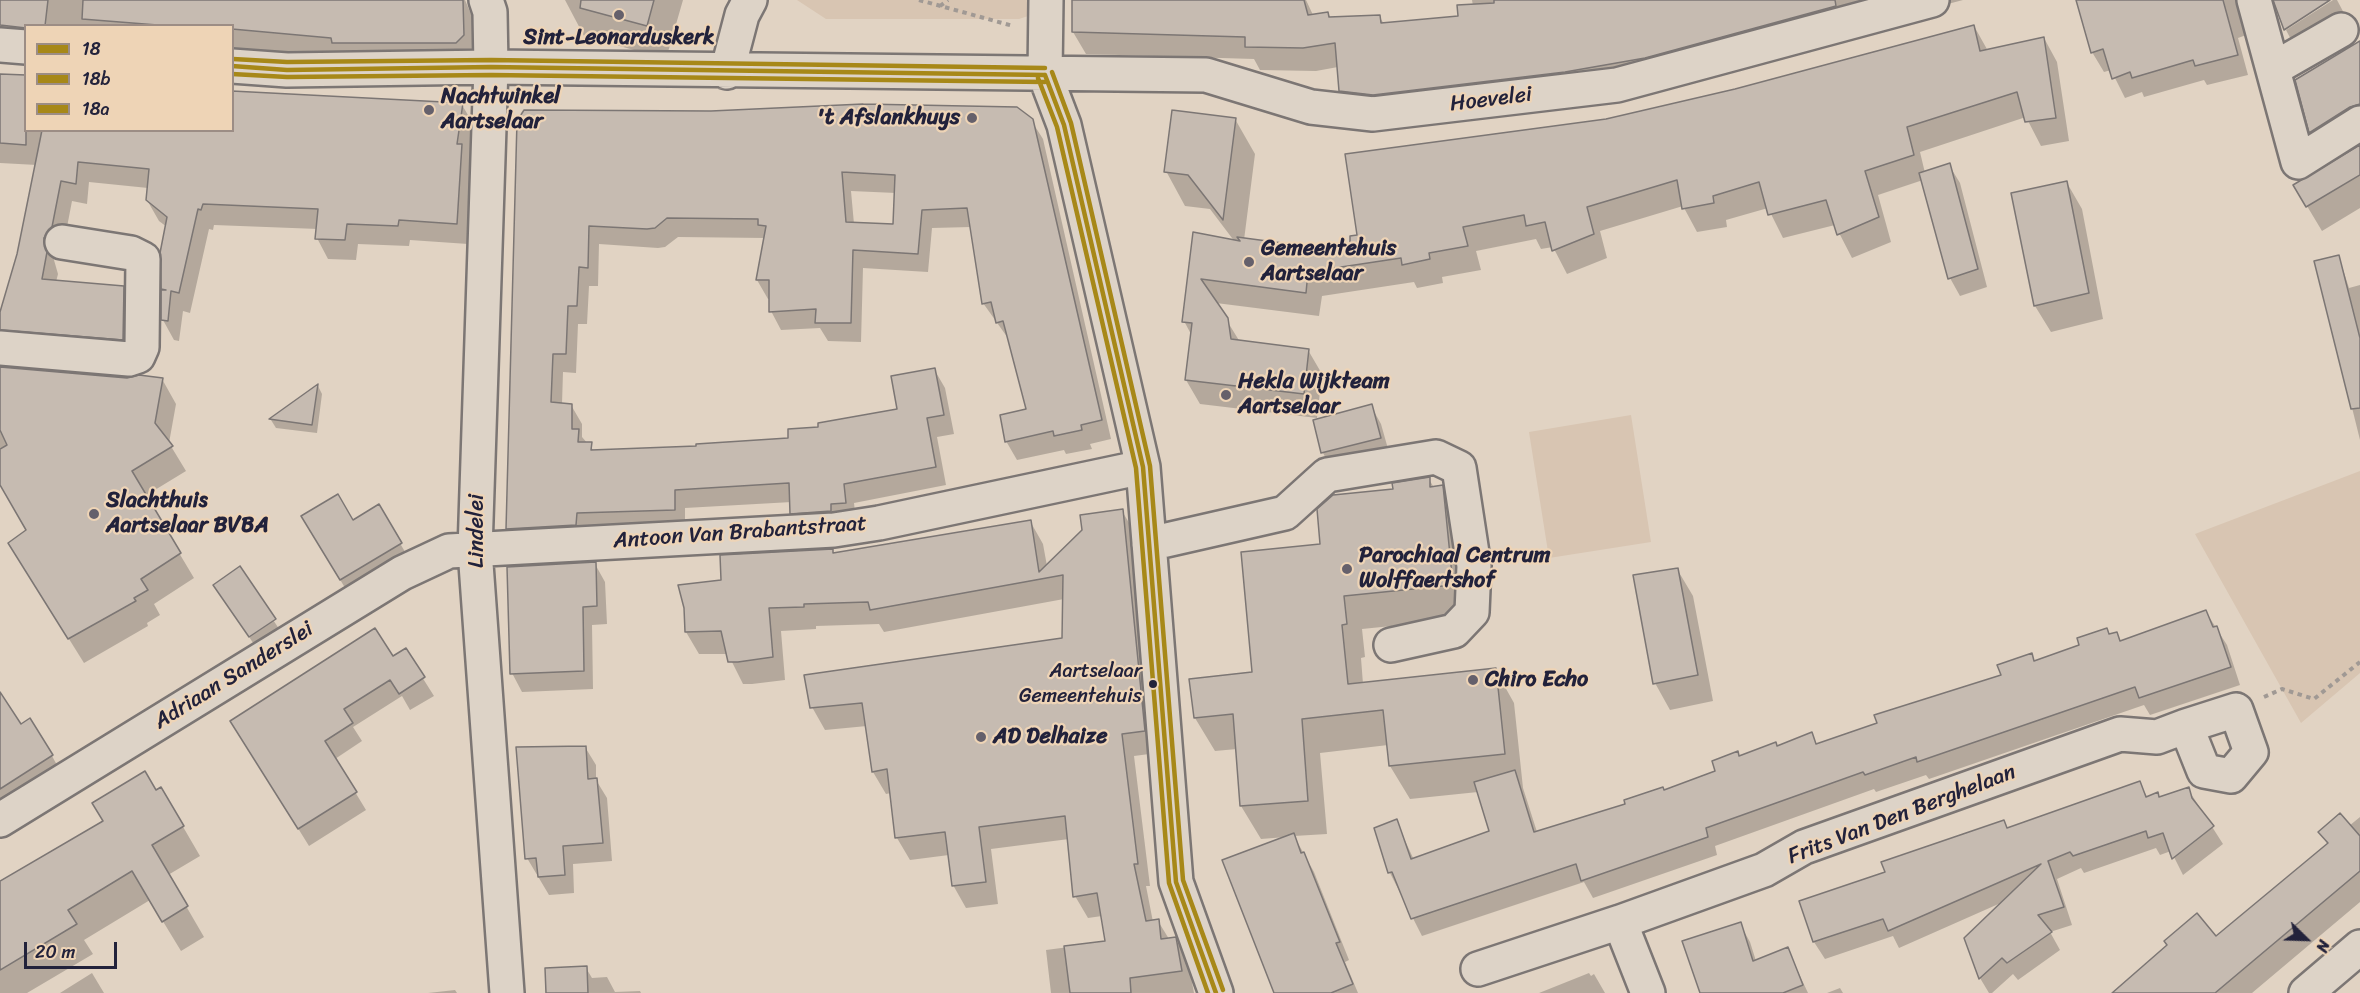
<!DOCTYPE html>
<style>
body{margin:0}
#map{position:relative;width:2360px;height:993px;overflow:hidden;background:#e1d3c3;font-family:Sriracha,sans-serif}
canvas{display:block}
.legend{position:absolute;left:24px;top:24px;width:210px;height:108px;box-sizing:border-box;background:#eed4b6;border:2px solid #9c8d85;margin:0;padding:8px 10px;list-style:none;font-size:18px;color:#22223b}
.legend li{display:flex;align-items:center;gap:12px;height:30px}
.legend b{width:30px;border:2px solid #9c8d85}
.north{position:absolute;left:2276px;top:909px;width:60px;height:60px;-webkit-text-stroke:4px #eed4b6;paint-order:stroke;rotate:113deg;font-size:16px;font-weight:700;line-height:24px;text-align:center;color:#22223b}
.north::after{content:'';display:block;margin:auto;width:21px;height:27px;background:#22223b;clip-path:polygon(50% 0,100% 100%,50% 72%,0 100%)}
.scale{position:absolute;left:24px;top:942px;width:93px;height:27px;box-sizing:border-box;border:3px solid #22223b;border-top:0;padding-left:8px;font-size:18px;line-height:21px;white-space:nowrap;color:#22223b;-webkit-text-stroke:4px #eed4b6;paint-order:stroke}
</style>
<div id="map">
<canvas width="2360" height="993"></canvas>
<ul class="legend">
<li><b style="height:8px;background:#a78818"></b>18</li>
<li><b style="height:8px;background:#a78818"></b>18b</li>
<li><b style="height:8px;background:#a78818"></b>18a</li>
</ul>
<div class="north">N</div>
<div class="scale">20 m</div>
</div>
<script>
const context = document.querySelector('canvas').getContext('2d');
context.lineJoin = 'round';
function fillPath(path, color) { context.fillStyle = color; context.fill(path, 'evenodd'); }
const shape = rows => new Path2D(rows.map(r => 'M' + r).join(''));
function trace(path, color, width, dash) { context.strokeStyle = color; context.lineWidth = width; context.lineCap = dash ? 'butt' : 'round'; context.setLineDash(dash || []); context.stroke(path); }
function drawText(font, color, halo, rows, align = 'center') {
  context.font = font + ' Sriracha,sans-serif'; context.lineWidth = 4.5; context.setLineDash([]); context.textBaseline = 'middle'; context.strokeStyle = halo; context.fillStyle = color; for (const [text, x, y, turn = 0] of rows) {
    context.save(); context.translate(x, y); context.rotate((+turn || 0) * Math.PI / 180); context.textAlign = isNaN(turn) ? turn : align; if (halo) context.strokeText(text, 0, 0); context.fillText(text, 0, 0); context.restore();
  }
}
fillPath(shape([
 [797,0,1031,0,1031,15,1019,19,826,19],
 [1631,415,1651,542,1549,558,1529,432],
 [2360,471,2360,673,2301,723,2195,534]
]), '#d8c5b2');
fillPath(shape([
 [0,0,465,0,476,26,476,59,469,66,232,50,232,26,26,26,26,50,0,48],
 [565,0,683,0,666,59,584,36],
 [1073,0,1306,0,1313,15,1328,13,1331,19,1379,16,1384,24,1460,17,1473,6,1472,0,1963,0,1658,80,1353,114,1340,91,1338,67,1316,71,1260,70,1254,59,1086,54,1073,32],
 [2078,0,2327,0,2286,27,2286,30,2275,3,2260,2,2249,34,2238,38,2248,75,2207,85,2204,80,2144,97,2142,92,2125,98,2111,70,2104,72,2092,52],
 [2333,0,2337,0,2346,17,2296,49,2286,30],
 [1974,26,1988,51,2044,38,2057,62,2069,141,2041,146,2026,117,1920,152,1925,173,1949,165,1960,183,1987,287,1960,296,1950,278,1923,180,1878,195,1891,242,1852,258,1835,225,1783,238,1768,208,1726,220,1727,227,1697,232,1683,206,1600,231,1607,258,1567,274,1553,247,1541,249,1536,239,1476,251,1481,270,1442,277,1443,283,1417,288,1414,282,1322,296,1319,316,1216,303,1240,342,1308,350,1322,374,1317,418,1200,404,1186,380,1192,336,1184,321,1194,234,1235,242,1210,209,1185,206,1166,171,1235,119,1255,154,1244,240,1351,254,1358,236,1606,120,1735,91],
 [2360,42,2360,136,2325,156,2311,132,2297,81],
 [0,76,26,130,232,130,462,105,474,125,469,160,472,166,468,244,410,240,409,246,358,244,356,260,328,259,317,238,318,229,214,225,213,230,209,229,190,313,183,311,179,341,174,340,163,320,167,227,159,221,147,200,148,188,89,182,87,204,72,201,63,248,54,260,58,274,56,282,123,288,135,308,134,360,0,337,0,317,20,248,37,165,0,163],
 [1031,120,1043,139,1111,439,1090,444,1092,449,1066,454,1064,450,1017,460,1006,441,1028,410,1010,341,983,303,971,227,932,228,928,272,863,268,861,342,828,341,820,328,781,330,771,311,770,299,768,299,757,280,765,238,678,237,665,247,658,248,599,244,598,286,589,286,587,324,578,324,576,373,563,372,562,404,571,405,582,424,582,437,595,452,698,447,789,440,820,429,898,410,934,369,945,388,954,434,937,437,946,485,854,503,856,521,803,532,792,513,792,502,685,508,685,528,519,547,508,529,518,121],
 [851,191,896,193,895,226,854,224],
 [2360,147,2360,208,2322,231,2295,186],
 [2067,183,2082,209,2103,319,2051,332,2035,306],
 [2339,257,2349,288,2360,285,2360,440,2316,262],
 [0,368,128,379,162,379,176,404,169,443,186,471,145,496,194,578,154,604,160,615,147,623,148,626,84,663,24,567,28,530,0,481],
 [318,386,322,394,317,433,276,428,271,420],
 [1371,406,1381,424,1390,456,1333,471,1323,453,1315,421],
 [1429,479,1434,488,1442,487,1461,520,1471,618,1362,629,1365,657,1361,658,1363,684,1495,669,1514,703,1523,788,1537,832,1627,805,1717,772,1740,758,1811,734,1818,746,2003,676,2031,655,2035,662,2116,633,2121,642,2206,612,2227,645,2240,685,2150,715,2144,705,1929,779,1926,775,1876,792,1874,789,1715,846,1717,855,1593,898,1584,882,1422,936,1390,873,1396,821,1414,860,1491,832,1478,792,1410,799,1390,766,1388,745,1320,753,1327,834,1294,836,1314,872,1349,960,1345,962,1358,993,1277,993,1286,837,1261,839,1241,806,1237,749,1215,751,1195,718,1254,673,1322,546,1394,490],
 [378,506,411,562,351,598,303,517,353,522],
 [1122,511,1135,533,1157,753,1134,756,1150,886,1146,886,1153,922,1158,921,1169,939,1175,938,1188,961,1194,993,1051,993,1046,950,1107,942,1102,916,1088,918,1075,896,1069,839,991,849,998,904,966,908,953,885,949,855,910,860,897,838,891,793,886,794,873,772,867,726,825,730,812,707,1063,639,1064,599,884,632,879,624,816,626,816,629,781,631,785,680,752,684,743,684,728,654,699,654,686,632,723,581,832,550,834,554,1030,521,1043,544,1047,566],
 [595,564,605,582,607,624,592,625,593,689,522,692,512,673],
 [239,568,285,638,261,655,215,585],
 [1677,569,1693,596,1713,701,1670,710,1655,683],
 [405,650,434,696,410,710,402,696,353,727,362,741,335,759,366,810,309,846,242,738],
 [0,701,20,726,52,756,68,785,0,828],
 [585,747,596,765,596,780,607,798,612,861,573,864,574,893,549,895,527,858],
 [2139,783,2148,798,2160,799,2188,789,2223,844,2183,875,2171,851,2160,855,2156,848,2084,873,2081,868,2057,879,2072,925,2050,932,2060,950,2018,980,2013,974,1992,993,1989,993,1980,978,1966,939,2003,902,1899,948,1893,936,1825,959,1814,942,1801,902],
 [161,789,200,856,168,875,204,937,181,951,150,900,84,940,93,954,27,993,0,993,0,883],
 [2360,817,2360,902,2252,993,2115,993,2216,938,2328,845,2320,832,2349,826],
 [1740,924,1750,942,1756,961,1787,948,1808,993,1702,993],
 [586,968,592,978,607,977,615,992,640,991,641,993,547,993],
 [92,973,104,993,60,993],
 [1589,973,1591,976,1594,974,1605,993,1539,993],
 [1840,988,1843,993,1827,993],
 [455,990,457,993,428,993]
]), '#0003');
const building = shape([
 [0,0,48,0,45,26,26,26,26,28,0,25,0,0],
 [83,0,463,0,464,35,456,43,332,43,331,38,232,29,232,26,170,26,82,19,83,0],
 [581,0,654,0,647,26,580,8,581,0],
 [1072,0,1304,0,1308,15,1328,12,1329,17,1380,15,1381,23,1458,16,1457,5,1494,3,1494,0,1835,0,1836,6,1645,58,1565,72,1373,95,1339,91,1335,43,1303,48,1245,47,1245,37,1072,32,1072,0],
 [2076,0,2223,0,2238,55,2195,66,2193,60,2132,78,2130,72,2112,79,2103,49,2091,53,2076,0],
 [2273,0,2330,0,2284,30,2273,0],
 [1974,25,1980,51,2044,37,2056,118,2025,122,2017,92,1907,127,1914,155,1865,171,1879,217,1837,235,1826,200,1768,215,1759,182,1713,196,1714,203,1682,209,1677,180,1587,207,1594,234,1552,251,1545,222,1526,226,1524,215,1463,227,1468,246,1429,253,1430,259,1402,265,1401,258,1308,272,1306,293,1201,279,1228,318,1231,339,1309,349,1304,394,1185,380,1192,323,1182,322,1193,232,1240,241,1237,237,1350,252,1350,236,1357,235,1345,154,1606,119,1735,89,1974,25],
 [2360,41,2360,104,2350,107,2309,133,2295,80,2360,41],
 [0,74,26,75,26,145,0,143,0,74],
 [232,91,463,103,457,144,462,144,457,224,399,220,398,226,347,224,345,240,315,239,318,209,203,204,201,210,198,209,179,293,171,291,168,321,161,320,161,290,166,290,161,289,160,253,167,217,146,200,149,169,78,162,76,184,61,181,52,227,44,238,47,252,42,279,124,286,123,340,0,330,0,312,17,254,42,130,232,130,232,91],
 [863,104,1017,107,1033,119,1102,420,1081,425,1082,430,1054,436,1053,431,1005,442,1000,415,1026,409,1003,321,996,323,991,302,982,304,967,208,922,210,918,254,853,250,851,323,815,323,816,309,769,312,769,280,756,280,766,226,758,225,758,219,667,218,655,228,647,229,589,226,588,268,579,267,577,306,568,306,566,354,553,354,551,402,572,404,572,429,579,429,578,442,592,442,591,450,696,446,696,444,788,438,788,429,818,427,818,423,897,409,891,376,935,368,944,415,927,418,936,467,844,484,846,503,831,504,831,511,790,514,789,483,675,490,675,510,577,513,576,525,506,529,517,121,524,110,711,111,863,104],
 [842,172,895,175,893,224,846,222,842,172],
 [1172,110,1236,118,1223,220,1188,175,1164,172,1172,110],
 [2360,145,2360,175,2306,207,2293,185,2360,145],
 [1950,163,1978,269,1948,279,1919,173,1950,163],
 [2067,181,2089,293,2034,306,2011,193,2067,181],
 [2339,255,2360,338,2360,408,2351,409,2314,261,2339,255],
 [0,367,127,378,139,375,163,378,155,423,173,446,132,471,181,553,141,579,148,590,134,598,136,601,68,639,8,543,26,530,0,485,0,449,7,445,0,430,0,367],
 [318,384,312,425,269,419,318,384],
 [1372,404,1381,438,1321,453,1313,420,1372,404],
 [1430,477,1430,487,1443,485,1453,585,1344,596,1347,624,1342,625,1348,684,1496,668,1505,754,1389,766,1383,710,1302,719,1308,801,1240,806,1233,714,1194,718,1189,679,1252,672,1241,552,1320,544,1317,509,1333,495,1393,489,1392,483,1430,477],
 [338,494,353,520,379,504,402,543,340,580,301,516,338,494],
 [1123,509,1145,731,1122,734,1138,864,1134,864,1146,921,1159,919,1161,939,1176,937,1182,971,1130,978,1131,993,1070,993,1064,946,1105,941,1097,893,1073,897,1065,816,979,827,986,882,952,886,945,832,895,838,887,769,872,772,862,703,810,708,804,675,1062,638,1063,575,870,610,868,602,804,604,804,607,769,608,773,657,738,662,728,662,721,631,685,632,684,608,678,585,721,580,720,555,833,549,833,553,1031,520,1039,572,1082,530,1080,515,1123,509],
 [596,562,597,606,583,607,584,671,510,674,507,567,596,562],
 [240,566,276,619,249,637,213,585,240,566],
 [1678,568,1698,675,1653,684,1633,575,1678,568],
 [2206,610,2213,627,2217,626,2231,667,2139,698,2135,687,1917,762,1916,757,1865,775,1863,772,1706,828,1708,837,1581,881,1576,864,1411,919,1392,872,1388,873,1374,828,1397,819,1411,859,1489,831,1474,782,1515,770,1534,832,1625,804,1624,800,1663,787,1664,790,1715,771,1712,761,1738,751,1739,756,1776,742,1777,746,1812,732,1816,744,1877,723,1874,715,2001,675,1997,665,2032,653,2034,661,2079,645,2077,638,2107,628,2109,634,2117,632,2120,641,2206,610],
 [375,628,393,656,406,648,425,677,399,694,390,680,344,709,353,723,325,741,357,792,298,829,230,721,375,628],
 [0,692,21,724,30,718,53,755,0,789,0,692],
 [586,746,588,779,597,778,603,843,563,846,565,875,538,877,536,858,525,859,516,747,586,746],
 [145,771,156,790,161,787,184,826,152,845,188,906,162,922,132,871,68,910,77,924,0,970,0,881,103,821,92,803,145,771],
 [2140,781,2146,797,2158,792,2159,797,2189,787,2192,798,2214,826,2172,859,2163,833,2148,838,2146,831,2073,856,2070,852,2048,861,2064,907,2038,915,2052,932,2007,963,2002,958,1979,979,1964,938,2041,864,1888,931,1883,919,1813,942,1799,901,1885,872,1881,862,2004,820,2007,828,2140,781],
 [2340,813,2360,836,2360,871,2215,993,2112,993,2167,945,2164,941,2197,913,2216,936,2328,843,2318,832,2340,813],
 [1294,833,1301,853,1304,852,1340,942,1336,943,1353,984,1331,993,1274,993,1222,860,1294,833],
 [1741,922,1753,961,1788,947,1803,985,1783,993,1700,993,1682,941,1741,922],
 [587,966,588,993,546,993,545,968,587,966]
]);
fillPath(building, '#c6bbb1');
trace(building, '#7c7674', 1.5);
const minor = shape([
 [486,0,490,12,491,67,475,550,507,993],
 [1046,0,1045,75,1064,125,1143,467,1176,882,1216,993],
 [2254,0,2298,162,2360,123],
 [0,45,26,47],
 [232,66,287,70,491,67,1206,75,1311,107,1373,114,1617,85,1932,0],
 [2273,69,2341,30],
 [727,72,742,15,750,0],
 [0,348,129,359,138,356,142,347,143,259,131,253,62,242],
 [1149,544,1285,513,1327,475,1436,457,1459,468,1474,566,1472,612,1454,631,1391,645],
 [0,820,402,573,449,551,834,530,879,523,1143,467],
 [1620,922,1764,870,1804,847,2120,734,2157,737,2186,726,2204,771,2231,776,2251,752,2236,710,2186,726],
 [1478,969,1620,922,1648,993],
 [2306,993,2360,947]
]);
trace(minor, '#7c7674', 38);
trace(shape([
 [919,0,1013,26],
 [940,6,948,0],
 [2264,697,2282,689,2314,699,2360,662]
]), '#a09994', 4, [4.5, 4.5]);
trace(minor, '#ddd3c7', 33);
trace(shape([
 [232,66,287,70,491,67,1045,75],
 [1045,75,1064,125,1143,467,1176,882,1216,993]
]), '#a78818', 4.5);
trace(shape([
 [232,74,287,77,491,75,1045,82],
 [1038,78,1057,127,1136,468,1169,883,1208,993]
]), '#a78818', 4.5);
trace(shape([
 [233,59,287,62,491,60,1045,68],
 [1052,72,1071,123,1150,466,1183,880,1223,990]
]), '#a78818', 4.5);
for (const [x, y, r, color] of [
 [619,15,6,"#65606b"],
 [429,110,6,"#65606b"],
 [972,118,6,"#65606b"],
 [1249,262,6,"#65606b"],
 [1226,395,6,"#65606b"],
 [94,514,6,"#65606b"],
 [1347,569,6,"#65606b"],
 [1473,680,6,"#65606b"],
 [1153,684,5,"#22223b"],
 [981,737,6,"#65606b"]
]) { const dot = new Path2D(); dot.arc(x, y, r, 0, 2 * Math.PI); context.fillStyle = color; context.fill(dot); trace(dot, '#eed4b6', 2); }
drawText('20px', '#22223b', '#eed4b6', [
 ["Aartselaar",1142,672],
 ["Gemeentehuis",1142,697]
], 'right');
drawText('bold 22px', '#22223b', '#eed4b6', [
 ["Sint-Leonarduskerk",619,38,"center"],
 ["Nachtwinkel",441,97],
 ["Aartselaar",441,122],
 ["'t Afslankhuys",960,118,"right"],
 ["Gemeentehuis",1261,249],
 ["Aartselaar",1261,274],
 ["Hekla Wijkteam",1238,382],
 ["Aartselaar",1238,407],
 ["Slachthuis",106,501],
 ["Aartselaar BVBA",106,526],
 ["Parochiaal Centrum",1359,556],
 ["Wolffaertshof",1359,581],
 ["Chiro Echo",1485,680],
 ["AD Delhaize",993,737]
], 'left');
drawText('22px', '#22223b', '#eed4b6', [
 ["Hoevelei",1491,100,-7],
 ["Lindelei",477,531,-90],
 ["Antoon Van Brabantstraat",740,533,-4],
 ["Adriaan Sanderslei",234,676,-32],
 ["Frits Van Den Berghelaan",1902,815,-21]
]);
</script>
